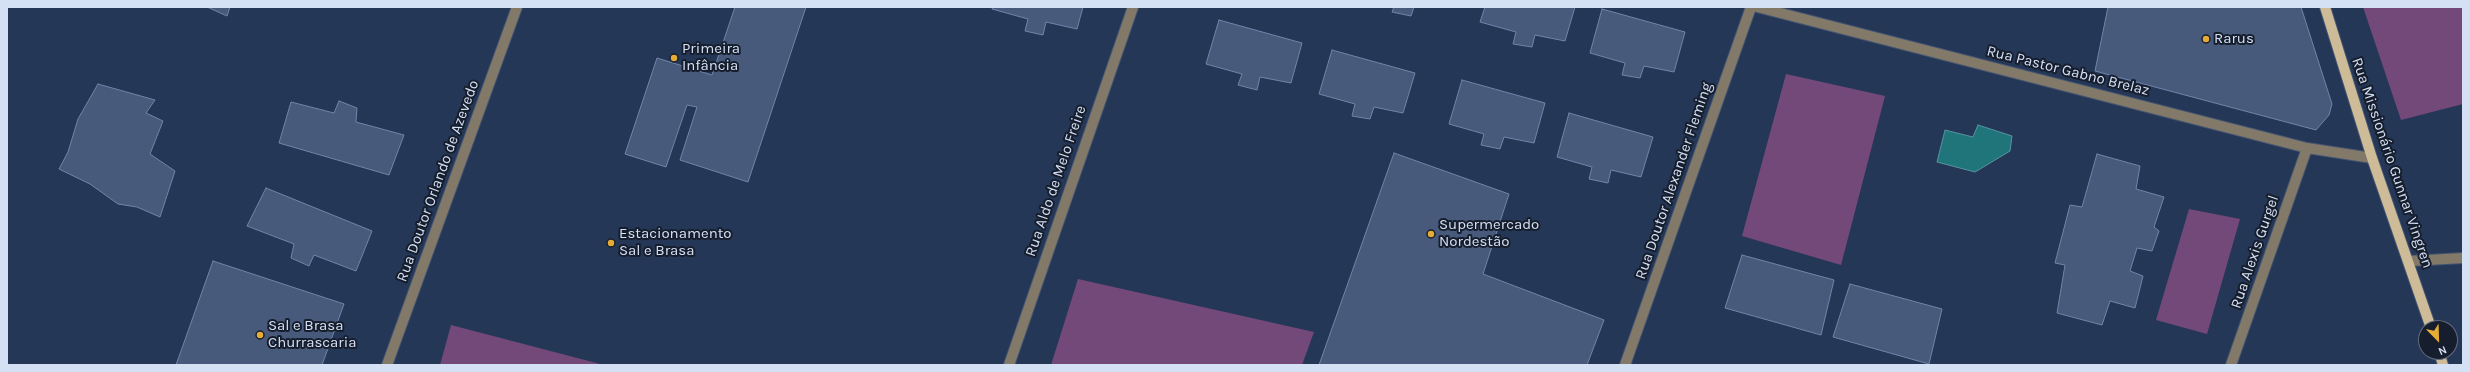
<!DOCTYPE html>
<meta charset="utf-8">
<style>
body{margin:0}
#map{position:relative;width:2470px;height:372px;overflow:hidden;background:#253756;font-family:Karla,sans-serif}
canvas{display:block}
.frame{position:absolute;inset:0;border:8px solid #d4e0f4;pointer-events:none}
.north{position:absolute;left:2418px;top:320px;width:40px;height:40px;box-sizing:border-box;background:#161e2d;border:1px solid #626c7d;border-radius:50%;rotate:157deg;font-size:11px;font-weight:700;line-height:16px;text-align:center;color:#d4e0f4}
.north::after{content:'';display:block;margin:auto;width:14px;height:18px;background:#e5ad36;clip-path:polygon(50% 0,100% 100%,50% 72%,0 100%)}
</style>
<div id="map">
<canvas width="2470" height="372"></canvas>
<div class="frame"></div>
<div class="north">N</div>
</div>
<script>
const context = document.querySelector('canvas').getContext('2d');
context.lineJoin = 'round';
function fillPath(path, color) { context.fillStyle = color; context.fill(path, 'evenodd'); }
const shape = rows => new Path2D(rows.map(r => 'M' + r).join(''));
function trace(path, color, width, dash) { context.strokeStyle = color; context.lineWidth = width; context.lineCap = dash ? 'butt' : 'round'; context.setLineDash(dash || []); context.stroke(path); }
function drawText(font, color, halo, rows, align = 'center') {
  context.font = font + ' Karla,sans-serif'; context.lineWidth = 4; context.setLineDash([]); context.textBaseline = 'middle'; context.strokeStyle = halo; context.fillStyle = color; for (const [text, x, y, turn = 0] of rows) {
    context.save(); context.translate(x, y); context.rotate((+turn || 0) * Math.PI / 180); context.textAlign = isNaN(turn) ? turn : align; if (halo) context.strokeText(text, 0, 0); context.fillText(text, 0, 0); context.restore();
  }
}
fillPath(shape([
 [2363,7,2463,7,2463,104,2401,120],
 [1786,74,1885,96,1841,265,1742,236],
 [2189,209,2240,219,2207,334,2156,320],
 [1078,279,1314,332,1302,365,1051,365],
 [451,325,604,365,440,365]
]), '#73497a');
const water = shape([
 [1978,125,2012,136,2010,151,1975,172,1937,162,1945,130,1973,137,1978,125]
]);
fillPath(water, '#20757a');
trace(water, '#56959f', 1);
const building = shape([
 [207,7,230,7,227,16,207,7],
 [735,7,806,7,748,182,680,160,697,107,687,105,666,167,625,154,657,58,712,75,735,7],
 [993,7,1083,7,1077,29,1046,22,1043,35,1025,31,1028,19,992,9,993,7],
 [1394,7,1414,7,1411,16,1392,12,1394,7],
 [1485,7,1575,7,1565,41,1535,35,1532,47,1513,44,1516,32,1480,22,1485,7],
 [2108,7,2301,7,2332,104,2329,115,2316,130,2095,71,2108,7],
 [1602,9,1685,32,1674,72,1644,66,1640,78,1622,75,1625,63,1590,53,1602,9],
 [1219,20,1302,43,1291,83,1260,77,1257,90,1238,85,1242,74,1206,64,1219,20],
 [1332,50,1415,73,1403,113,1374,107,1370,119,1352,116,1355,104,1319,94,1332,50],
 [1462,80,1545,103,1534,143,1504,137,1500,149,1481,145,1484,134,1449,124,1462,80],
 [98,84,155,100,146,113,163,121,150,154,175,171,160,217,137,207,118,204,90,184,59,169,68,152,78,119,98,84],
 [339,101,357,108,356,122,404,135,389,175,279,143,291,102,334,113,339,101],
 [1569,113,1653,137,1641,177,1611,170,1608,183,1589,179,1592,167,1557,157,1569,113],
 [1394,153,1509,194,1483,274,1604,320,1587,365,1319,365,1394,153],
 [2097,154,2140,166,2136,189,2164,197,2154,227,2159,231,2152,251,2137,248,2130,271,2143,276,2135,308,2110,301,2102,325,2057,313,2065,265,2055,263,2070,205,2082,207,2097,154],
 [266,188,372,231,356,271,314,255,309,266,291,258,294,244,247,226,266,188],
 [1742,255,1834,280,1821,335,1725,308,1742,255],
 [213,261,344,304,322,365,176,365,213,261],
 [1850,284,1942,309,1929,364,1833,337,1850,284]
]);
fillPath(building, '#475a7c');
trace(building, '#7085a9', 1);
const minor = shape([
 [1757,7,2307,148,2372,158],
 [2409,261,2463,258],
 [387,365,517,7],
 [1009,365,1133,7],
 [1625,365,1751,7],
 [2231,365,2307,148]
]);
const major = shape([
 [2325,7,2372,158,2431,328],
 [2439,352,2443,365]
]);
trace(minor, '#445572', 12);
trace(major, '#445572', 12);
trace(minor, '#837969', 10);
trace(major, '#cebb98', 10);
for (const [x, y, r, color] of [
 [2206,39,4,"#e5ad36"],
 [674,58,4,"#e5ad36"],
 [1431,234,4,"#e5ad36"],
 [611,243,4,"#e5ad36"],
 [260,335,4,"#e5ad36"]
]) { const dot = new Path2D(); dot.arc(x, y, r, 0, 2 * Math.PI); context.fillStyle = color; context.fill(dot); trace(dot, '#161e2d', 1.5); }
drawText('15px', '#d4e0f4', '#161e2d', [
 ["Rarus",2214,39],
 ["Primeira",682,49],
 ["Infância",682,66],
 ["Supermercado",1439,225],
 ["Nordestão",1439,242],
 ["Estacionamento",619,234],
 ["Sal e Brasa",619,251],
 ["Sal e Brasa",268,326],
 ["Churrascaria",268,343]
], 'left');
drawText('15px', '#d4e0f4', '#161e2d', [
 ["Rua Pastor Gabno Brelaz",2068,71,14],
 ["Rua Missionário Gunnar Vingren",2392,163,71],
 ["Rua Doutor Orlando de Azevedo",438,181,-70],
 ["Rua Aldo de Melo Freire",1056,181,-71],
 ["Rua Doutor Alexander Fleming",1674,181,-71],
 ["Rua Alexis Gurgel",2255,252,-71]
]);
</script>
